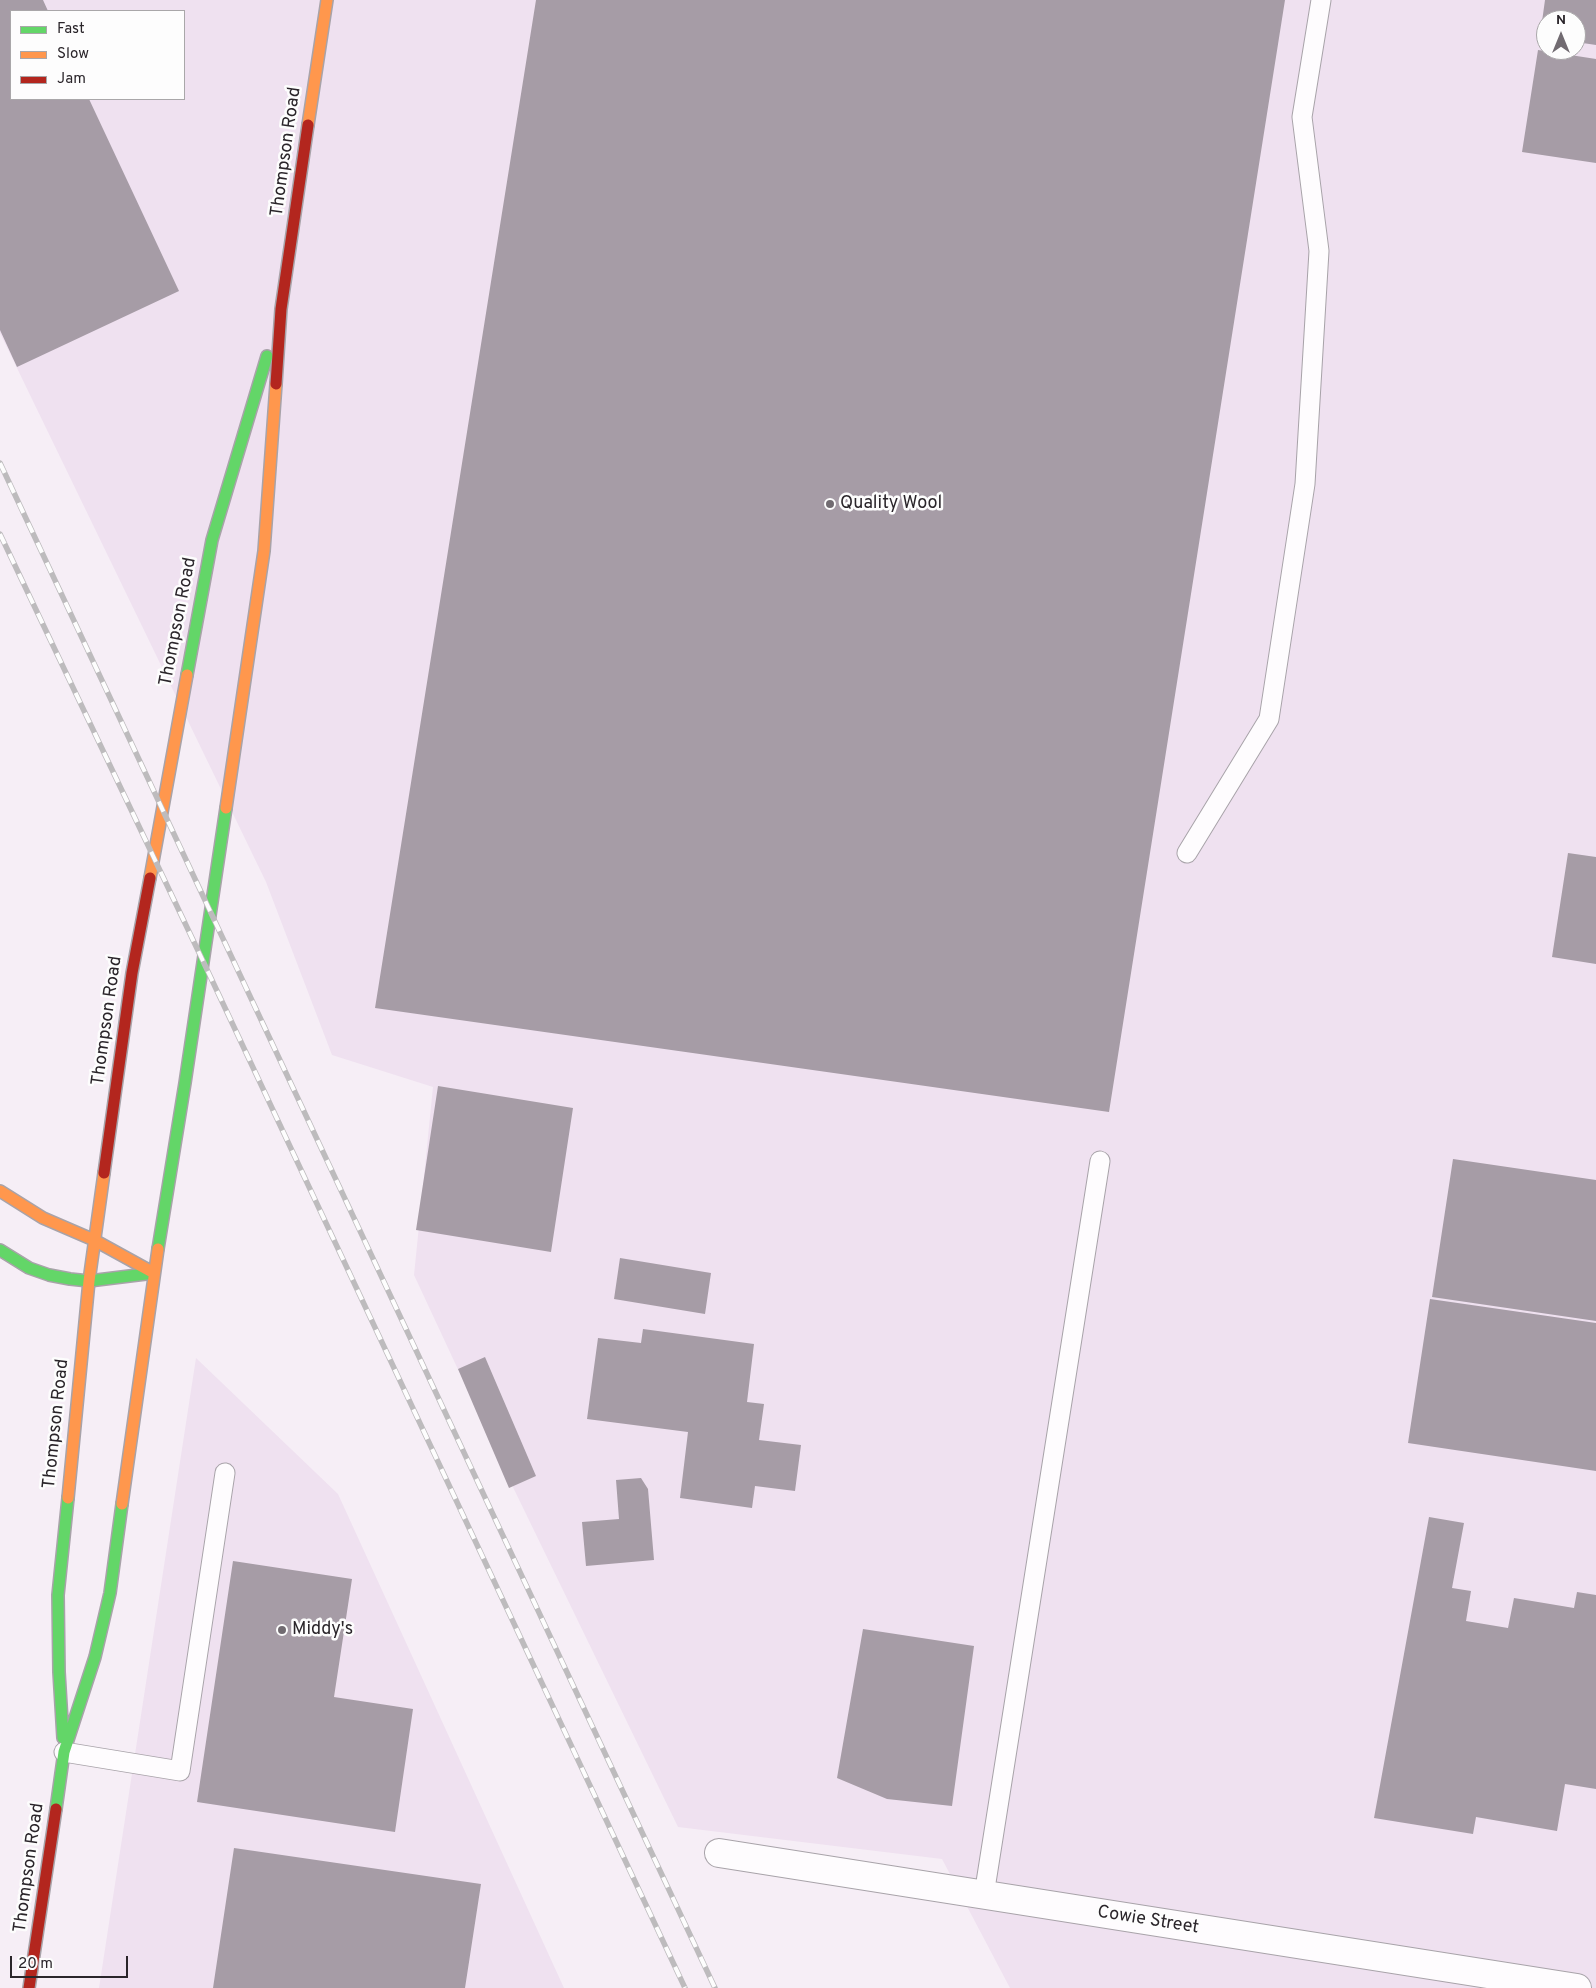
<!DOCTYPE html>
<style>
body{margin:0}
#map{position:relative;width:1596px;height:1988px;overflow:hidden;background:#f6eef6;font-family:Overpass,sans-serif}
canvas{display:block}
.legend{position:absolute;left:10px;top:10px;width:175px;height:90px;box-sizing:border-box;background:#fdfdfd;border:1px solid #a9a7a9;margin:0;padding:6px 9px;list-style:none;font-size:15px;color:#2a252a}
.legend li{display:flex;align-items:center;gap:10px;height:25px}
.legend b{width:25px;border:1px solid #a9a7a9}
.north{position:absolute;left:1536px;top:10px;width:50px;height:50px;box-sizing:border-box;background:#fdfdfd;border:1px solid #a9a7a9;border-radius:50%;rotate:0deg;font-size:14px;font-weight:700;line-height:20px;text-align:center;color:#2a252a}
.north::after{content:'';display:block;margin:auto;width:18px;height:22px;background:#716b71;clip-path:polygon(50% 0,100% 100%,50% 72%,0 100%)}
.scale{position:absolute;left:10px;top:1956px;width:118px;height:22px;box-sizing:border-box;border:2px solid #2a252a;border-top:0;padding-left:6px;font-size:15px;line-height:18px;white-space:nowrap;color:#2a252a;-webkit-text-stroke:4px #fdfdfd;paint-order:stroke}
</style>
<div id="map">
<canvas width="1596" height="1988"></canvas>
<ul class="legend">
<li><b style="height:6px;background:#63d668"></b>Fast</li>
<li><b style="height:6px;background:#ff974d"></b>Slow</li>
<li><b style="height:6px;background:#b3261e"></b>Jam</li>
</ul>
<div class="north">N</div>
<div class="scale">20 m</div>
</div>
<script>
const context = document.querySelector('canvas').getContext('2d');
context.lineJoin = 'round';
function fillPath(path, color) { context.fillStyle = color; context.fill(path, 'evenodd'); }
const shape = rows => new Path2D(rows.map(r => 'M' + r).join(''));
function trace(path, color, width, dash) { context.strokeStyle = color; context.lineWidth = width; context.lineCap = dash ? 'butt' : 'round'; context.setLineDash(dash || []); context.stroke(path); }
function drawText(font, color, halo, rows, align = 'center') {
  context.font = font + ' Overpass,sans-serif'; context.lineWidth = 5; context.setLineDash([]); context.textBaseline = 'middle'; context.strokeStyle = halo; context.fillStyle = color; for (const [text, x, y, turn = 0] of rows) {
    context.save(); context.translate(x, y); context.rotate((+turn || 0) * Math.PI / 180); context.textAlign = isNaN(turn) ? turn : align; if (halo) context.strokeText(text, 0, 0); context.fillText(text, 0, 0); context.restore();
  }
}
fillPath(shape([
 [0,0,1596,0,1596,1988,1010,1988,942,1859,678,1827,510,1481,414,1275,433,1087,332,1055,266,882,0,333],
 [11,11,184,11,184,99,11,99],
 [1546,20,1576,20,1576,50,1546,50],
 [196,1358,338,1494,564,1988,99,1988]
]), '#efe1f0');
fillPath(shape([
 [0,0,43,0,48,11,11,11,11,99,89,99,179,291,17,367,0,330],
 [536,0,1285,0,1109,1112,375,1008],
 [1545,0,1596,0,1596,45,1576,42,1576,20,1546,20,1546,37,1540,36],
 [1538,50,1596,59,1596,163,1522,152],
 [1568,853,1596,857,1596,964,1552,957],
 [438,1086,573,1108,551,1252,416,1230],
 [1453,1159,1596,1180,1596,1321,1432,1297],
 [620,1258,711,1273,705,1314,614,1299],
 [1430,1299,1596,1323,1596,1471,1408,1443],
 [643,1329,754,1344,747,1402,764,1404,759,1440,801,1445,795,1491,755,1486,752,1508,680,1498,688,1432,587,1419,598,1338,641,1343],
 [485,1357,536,1476,509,1488,458,1369],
 [641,1478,648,1489,654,1560,586,1566,582,1522,619,1519,616,1480],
 [1429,1517,1464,1523,1452,1588,1471,1591,1466,1621,1508,1628,1514,1598,1574,1608,1577,1592,1596,1595,1596,1789,1565,1784,1557,1831,1476,1817,1473,1834,1374,1818],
 [233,1561,352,1579,334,1697,413,1709,395,1832,197,1802],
 [863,1629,974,1646,952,1806,887,1799,837,1778],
 [234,1848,481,1884,465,1988,213,1988]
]), '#a69ca6');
const lane = shape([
 [1187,853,1269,719,1305,484,1319,251,1302,117,1321,0],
 [64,1752,180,1771,225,1473],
 [984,1895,1100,1161]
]);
const street = shape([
 [719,1853,1577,1988]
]);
const fast = shape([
 [187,675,212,540,267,356],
 [158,1249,185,1083,226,808],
 [0,1250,29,1268,49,1275,70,1279,89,1281,154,1273],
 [63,1738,59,1672,58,1595,68,1498],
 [56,1809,64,1752,95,1657,110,1593,122,1504]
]);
const slow = shape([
 [308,125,327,0],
 [226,808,264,551,276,384],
 [150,878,187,675],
 [0,1191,43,1218,94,1240,154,1273],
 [68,1498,89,1281,104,1173],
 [122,1504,158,1249]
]);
const jam = shape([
 [276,384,281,309,308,125],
 [104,1173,132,973,150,878],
 [29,1988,56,1809]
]);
trace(lane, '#a8a3a9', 21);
trace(street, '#a8a3a9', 30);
trace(fast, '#a8a3a9', 14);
trace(slow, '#a8a3a9', 14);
trace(jam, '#a8a3a9', 14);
trace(lane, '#fefcfe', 19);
trace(street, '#fefcfe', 28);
trace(fast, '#63d668', 11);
trace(slow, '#ff974d', 11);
trace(jam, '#b3261e', 11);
const rail = shape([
 [0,463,715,1988],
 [0,534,203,961,685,1988]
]);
trace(rail, '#bdbbbd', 5.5);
trace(rail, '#fdfdfd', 4, [11]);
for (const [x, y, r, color] of [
 [830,504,5,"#716b71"],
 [282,1630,5,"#716b71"]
]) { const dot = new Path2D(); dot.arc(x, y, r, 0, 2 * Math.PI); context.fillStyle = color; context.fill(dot); trace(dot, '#fdfdfd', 2); }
drawText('18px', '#2a252a', '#fdfdfd', [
 ["Thompson Road",287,152,-82],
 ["Thompson Road",179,622,-79],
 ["Thompson Road",108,1021,-82],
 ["Thompson Road",57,1424,-84],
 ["Thompson Road",30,1868,-82],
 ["Cowie Street",1148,1921,9]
]);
drawText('18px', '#2a252a', '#fdfdfd', [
 ["Quality Wool",840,504],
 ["Middy's",292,1630]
], 'left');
</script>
